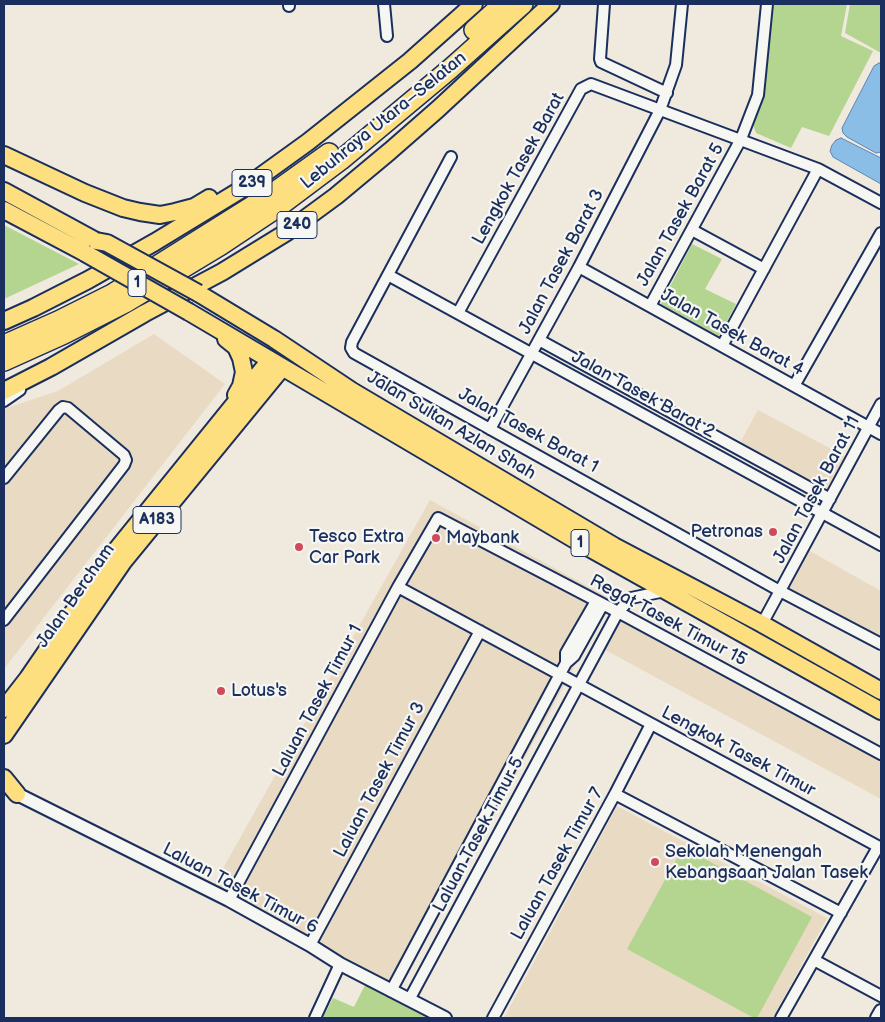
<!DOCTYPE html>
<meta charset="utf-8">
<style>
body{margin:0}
#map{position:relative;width:885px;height:1022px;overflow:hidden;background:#f0e9dd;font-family:"Balsamiq Sans",sans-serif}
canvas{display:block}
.frame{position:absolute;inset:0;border:5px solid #1b2f5e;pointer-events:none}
</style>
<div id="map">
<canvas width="885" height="1022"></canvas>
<div class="frame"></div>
</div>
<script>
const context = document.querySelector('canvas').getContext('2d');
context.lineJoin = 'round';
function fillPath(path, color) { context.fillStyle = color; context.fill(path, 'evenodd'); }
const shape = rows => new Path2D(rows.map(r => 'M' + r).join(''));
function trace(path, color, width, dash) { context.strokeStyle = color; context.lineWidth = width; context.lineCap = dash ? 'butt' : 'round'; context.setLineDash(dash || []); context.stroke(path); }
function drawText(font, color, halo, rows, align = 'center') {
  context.font = font + ' "Balsamiq Sans",sans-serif'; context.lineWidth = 4.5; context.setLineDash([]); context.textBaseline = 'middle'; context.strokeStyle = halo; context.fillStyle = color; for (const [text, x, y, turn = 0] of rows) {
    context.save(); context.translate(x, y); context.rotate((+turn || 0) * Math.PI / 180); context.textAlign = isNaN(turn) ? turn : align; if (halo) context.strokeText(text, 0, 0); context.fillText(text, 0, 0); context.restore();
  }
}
fillPath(shape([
 [154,334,225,384,4,669,4,409,58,391],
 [758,410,852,460,826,504,734,454],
 [430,500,611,599,396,995,212,888],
 [801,546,881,591,881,648,775,591],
 [615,611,881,752,881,799,596,645],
 [617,806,827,918,773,1018,504,1018]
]), '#e9dac4');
fillPath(shape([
 [773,4,847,4,841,36,873,51,829,136,802,127,791,148,756,133,752,122,764,94],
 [850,4,881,4,881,53,845,33],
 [4,225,79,264,4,299],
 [692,244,722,259,705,289,736,304,719,336,661,304],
 [683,847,812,917,757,1018,754,1018,627,949],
 [365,985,427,1018,323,1018,333,998,354,1007]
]), '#b3d58f');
const water = shape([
 [879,63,881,64,881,152,876,153,847,137,843,133,842,128,874,66,879,63],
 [841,138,881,158,881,184,833,157,830,151,832,145,836,140,841,138]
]);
fillPath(water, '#8abee7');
trace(water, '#5e85b0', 1);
const minor = shape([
 [289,4,289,6],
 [384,4,387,36],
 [604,4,600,59,601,62,667,93],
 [451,157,352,342,351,348,354,353,780,591,881,644],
 [692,230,764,269],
 [579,267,881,434],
 [388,275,881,545],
 [650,306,741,139,758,95,767,4],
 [458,313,581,89,591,84,818,169,881,203],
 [539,340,830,499],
 [722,346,818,169],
 [794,386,881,233],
 [4,401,20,390],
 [490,429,579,267,660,110,676,65,682,4],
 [4,478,59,410,63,407,68,408,124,455,126,460,124,465,4,620],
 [398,587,881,848],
 [762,624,881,404],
 [566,663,566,653,596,601],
 [615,794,841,913],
 [229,900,398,587,438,518,618,612,881,754],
 [310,945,480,631],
 [814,960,881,996],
 [391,991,560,674,566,663,574,656,603,604],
 [409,1000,618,612,631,598,665,591],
 [315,1018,340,964],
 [493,1018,615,794,651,724],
 [781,1018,878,847]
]);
const tertiary = shape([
 [17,794,229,900,310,945,340,964,445,1018],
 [877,1018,881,1011]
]);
const primary = shape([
 [4,155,85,193,123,208,140,212,160,215,175,212,194,207,209,198],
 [4,191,96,241],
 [4,210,85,253],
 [198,293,274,339,352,391,614,546,762,624,881,691],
 [189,312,582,544,881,711],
 [4,321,33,308,88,280,155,242,247,186,308,142,410,61,474,4],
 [226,339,236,347,241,358,244,372,241,386,236,395],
 [4,391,51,367,145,313,222,272,287,232,336,196,390,151,438,109,551,4],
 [4,709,28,678,113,554,270,360],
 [4,735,123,562,282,368],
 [4,778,17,794]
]);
const motorway = shape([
 [474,30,503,4],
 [4,345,58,321,112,294,276,191,329,153],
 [4,361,64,334,125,303,221,245,281,205,341,160,450,69,523,4]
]);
trace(minor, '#1b2f5e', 14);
trace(tertiary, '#1b2f5e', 16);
trace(primary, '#1b2f5e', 20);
trace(motorway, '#1b2f5e', 22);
trace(minor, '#f6f6f2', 10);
trace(tertiary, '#f6f6f2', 12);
trace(primary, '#fddf80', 16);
trace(motorway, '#fddf80', 19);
const primaryBridge = shape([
 [96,241,107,243,198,293],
 [85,253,189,312]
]);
trace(primaryBridge, '#1b2f5e', 20, []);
trace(primaryBridge, '#fddf80', 16);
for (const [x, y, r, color] of [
 [773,532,5,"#d1495b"],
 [436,538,5,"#d1495b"],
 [299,547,5,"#d1495b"],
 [221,691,5,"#d1495b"],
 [655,862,5,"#d1495b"]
]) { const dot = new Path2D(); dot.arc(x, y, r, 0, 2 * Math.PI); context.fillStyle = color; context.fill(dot); trace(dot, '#f6f6f2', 2); }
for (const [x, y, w] of [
 [252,183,40],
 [297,225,40],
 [137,283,18],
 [157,520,48],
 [580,543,18]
]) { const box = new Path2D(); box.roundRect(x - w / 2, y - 13.5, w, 27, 4); context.fillStyle = '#f6f6f2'; context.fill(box); trace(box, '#1b2f5e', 1); }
drawText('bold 16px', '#1b2f5e', null, [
 ["239",252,183],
 ["240",297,225],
 ["1",137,283],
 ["A183",157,520],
 ["1",580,543]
]);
drawText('18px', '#1b2f5e', '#f6f6f2', [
 ["Lebuhraya Utara–Selatan",384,121,-39],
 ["Lengkok Tasek Barat",519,169,-61],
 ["Jalan Tasek Barat 5",681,215,-61],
 ["Jalan Tasek Barat 3",562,262,-62],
 ["Jalan Tasek Barat 4",732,333,29],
 ["Jalan Tasek Barat 2",643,395,29],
 ["Jalan Sultan Azlan Shah",451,426,31],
 ["Jalan Tasek Barat 1",528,431,29],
 ["Jalan Tasek Barat 11",817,490,-62],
 ["Jalan Bercham",76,596,-55],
 ["Regat Tasek Timur 15",668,621,28],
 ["Laluan Tasek Timur 1",318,701,-62],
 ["Lengkok Tasek Timur",738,752,28],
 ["Laluan Tasek Timur 3",380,780,-62],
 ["Laluan Tasek Timur 5",479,835,-62],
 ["Laluan Tasek Timur 7",558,864,-61],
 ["Laluan Tasek Timur 6",240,889,28]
]);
drawText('18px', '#1b2f5e', '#f6f6f2', [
 ["Petronas",763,532,"right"],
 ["Tesco Extra",309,537],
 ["Car Park",309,558],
 ["Maybank",446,538],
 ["Lotus's",231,691],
 ["Sekolah Menengah",665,852],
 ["Kebangsaan Jalan Tasek",665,873]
], 'left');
</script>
